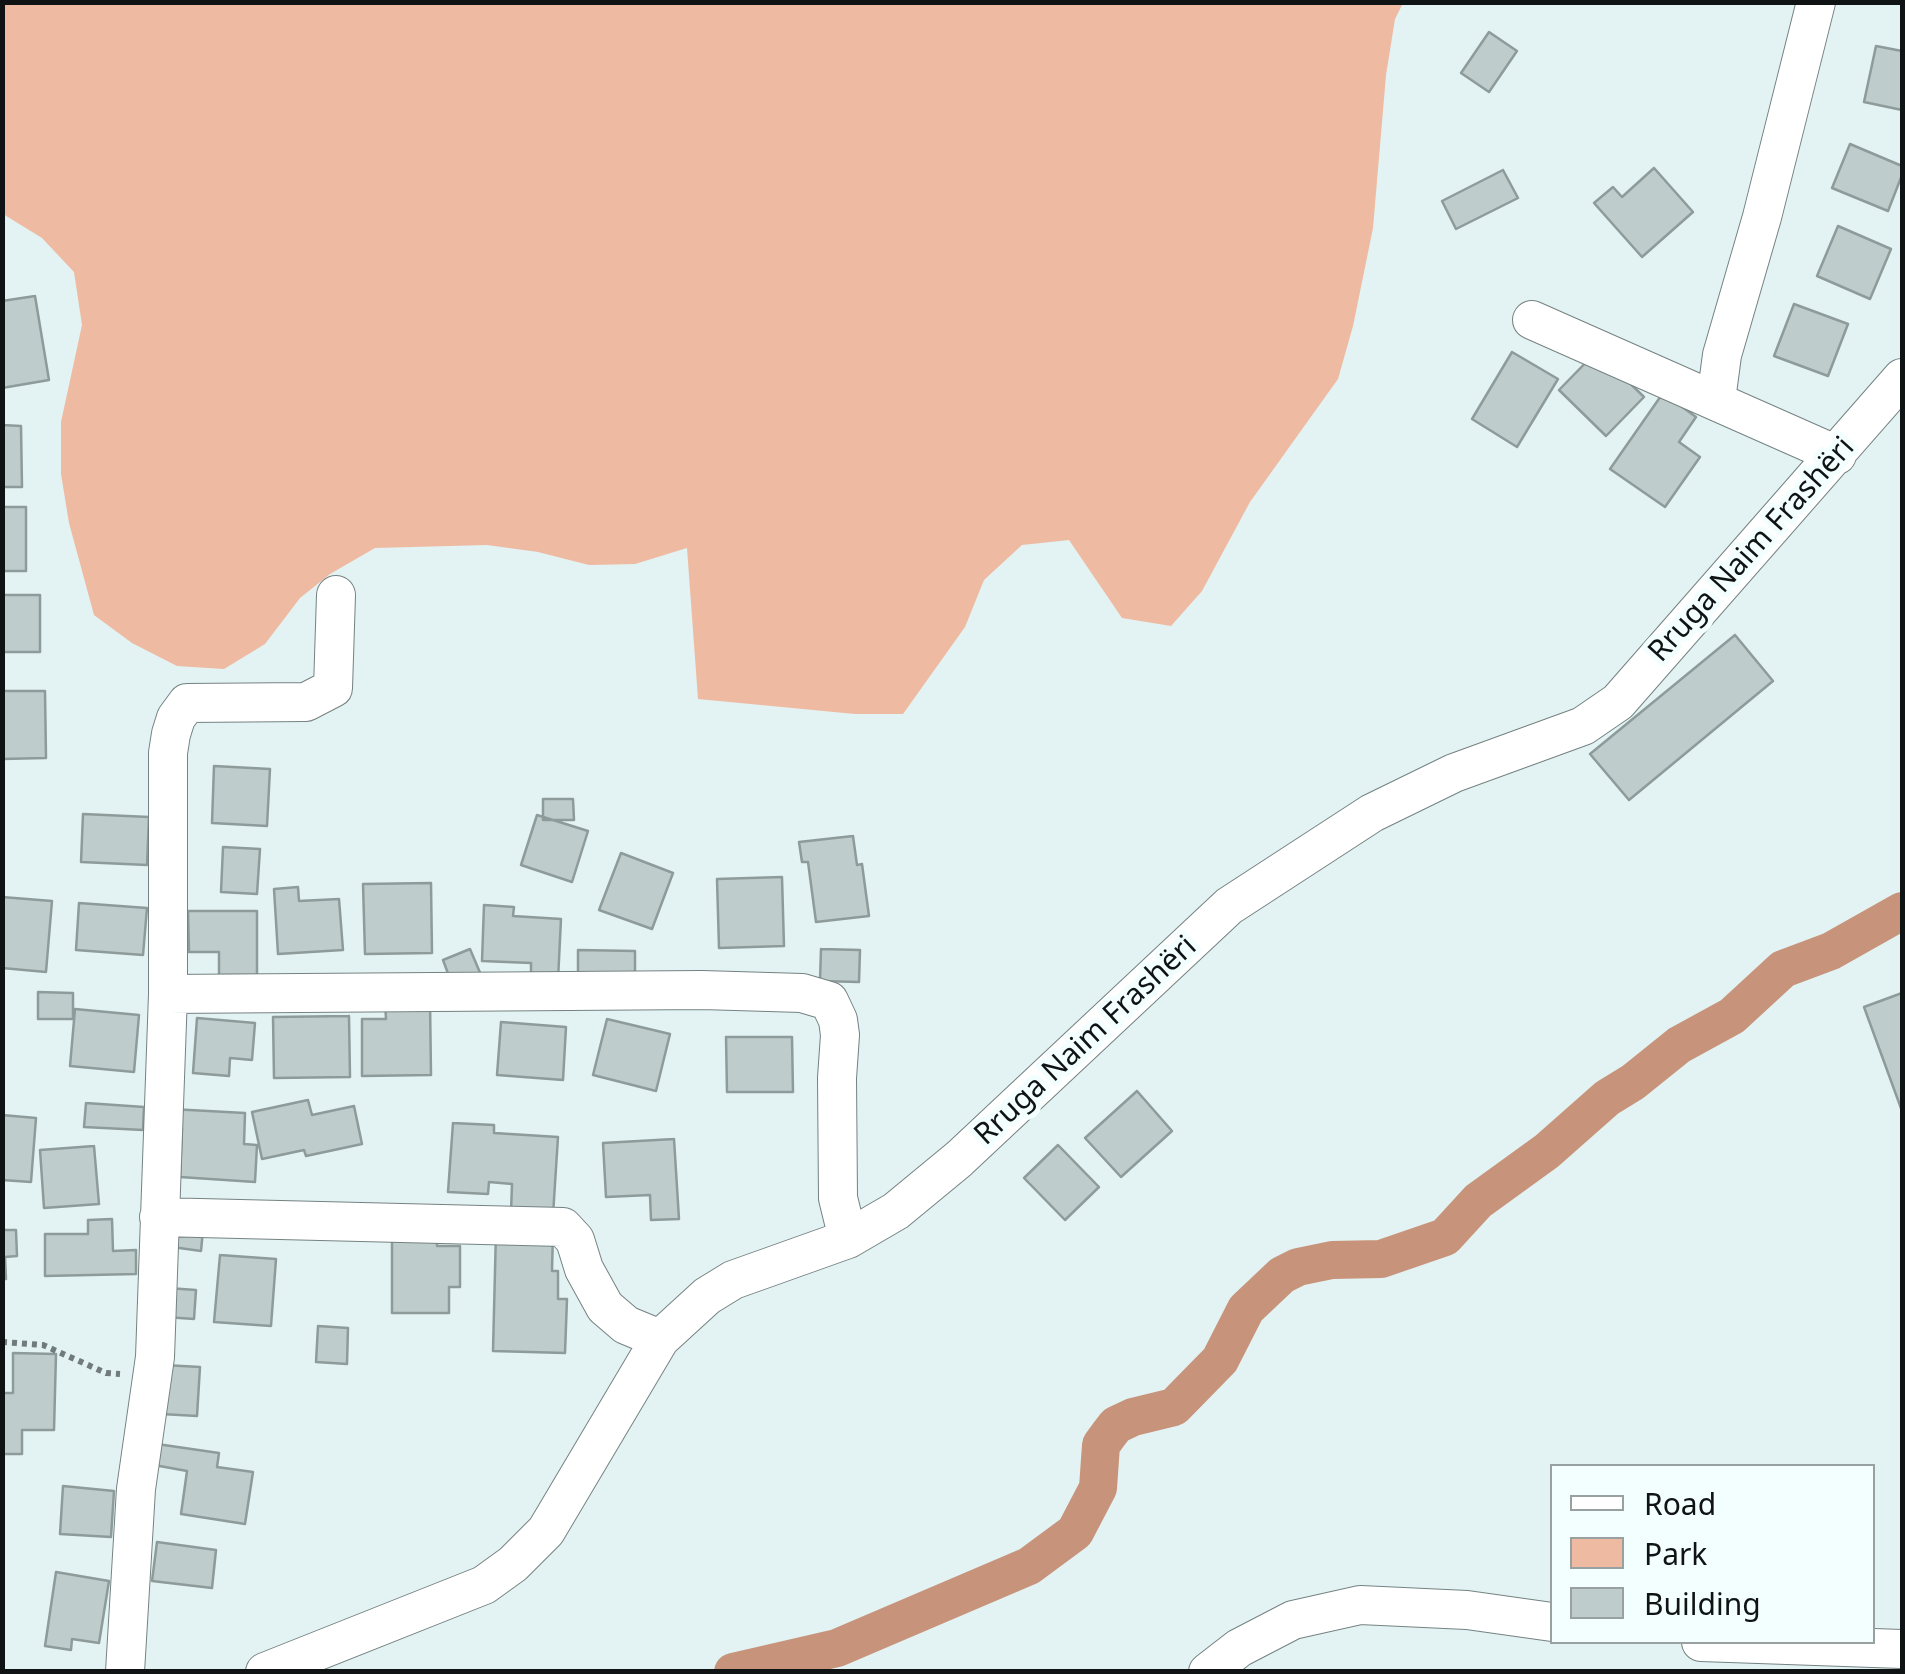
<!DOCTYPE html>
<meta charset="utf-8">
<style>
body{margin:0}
#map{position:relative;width:1905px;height:1674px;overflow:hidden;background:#e3f2f2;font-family:"Noto Sans",sans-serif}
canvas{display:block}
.frame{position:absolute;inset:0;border:5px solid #0f1313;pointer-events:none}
.legend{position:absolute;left:1550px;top:1464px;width:325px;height:180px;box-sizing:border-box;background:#f3fefe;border:2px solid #98a0a0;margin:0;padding:12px 18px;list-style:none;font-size:30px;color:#0f1313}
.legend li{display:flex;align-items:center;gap:20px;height:50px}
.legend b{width:50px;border:2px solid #98a0a0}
</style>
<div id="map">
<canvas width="1905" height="1674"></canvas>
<div class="frame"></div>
<ul class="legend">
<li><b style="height:12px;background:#fff"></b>Road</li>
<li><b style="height:28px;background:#eebaa2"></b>Park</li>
<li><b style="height:28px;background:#becccb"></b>Building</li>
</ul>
</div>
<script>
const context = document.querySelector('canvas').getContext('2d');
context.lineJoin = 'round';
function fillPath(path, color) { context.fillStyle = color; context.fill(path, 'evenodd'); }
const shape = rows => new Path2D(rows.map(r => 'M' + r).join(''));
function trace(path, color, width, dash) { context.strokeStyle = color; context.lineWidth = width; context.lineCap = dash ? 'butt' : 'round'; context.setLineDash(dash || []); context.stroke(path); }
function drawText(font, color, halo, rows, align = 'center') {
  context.font = font + ' "Noto Sans",sans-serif'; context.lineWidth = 10; context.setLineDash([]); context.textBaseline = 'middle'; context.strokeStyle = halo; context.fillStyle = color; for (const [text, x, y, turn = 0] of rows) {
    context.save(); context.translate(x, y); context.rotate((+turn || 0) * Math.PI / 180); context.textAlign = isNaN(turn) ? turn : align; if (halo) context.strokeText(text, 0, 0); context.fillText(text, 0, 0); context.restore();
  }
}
fillPath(shape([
 [2,3,3,2,1403,3,1395,19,1386,75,1373,228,1353,326,1338,379,1250,502,1202,591,1171,626,1122,618,1069,540,1022,545,984,580,965,627,903,714,855,714,698,699,687,548,635,564,589,565,538,552,487,545,375,548,330,574,300,598,265,644,224,669,177,666,132,643,94,615,69,523,61,474,61,422,82,325,74,272,42,238,3,214]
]), '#eebaa2');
trace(shape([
 [733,1672,837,1648,1029,1566,1075,1532,1098,1488,1101,1445,1109,1434,1116,1425,1133,1417,1174,1407,1220,1360,1246,1309,1282,1275,1298,1267,1332,1260,1381,1259,1445,1237,1478,1201,1547,1151,1607,1098,1633,1082,1679,1045,1732,1016,1783,969,1831,951,1902,911]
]), '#c7937a', 38);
const building = shape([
 [1489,32,1517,51,1489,92,1461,73,1489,32],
 [1876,46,1902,51,1902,110,1864,102,1876,46],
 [1850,144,1902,166,1902,175,1888,211,1832,188,1850,144],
 [1654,168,1693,212,1642,257,1594,203,1613,187,1622,197,1654,168],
 [1503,170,1518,198,1456,229,1442,201,1503,170],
 [1838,226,1891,249,1870,299,1817,276,1838,226],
 [35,296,49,380,2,388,2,301,35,296],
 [1794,304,1848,324,1828,376,1774,356,1794,304],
 [1597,351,1644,397,1606,436,1559,390,1597,351],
 [1512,352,1558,379,1517,447,1472,419,1512,352],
 [1663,393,1696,417,1679,442,1700,457,1665,507,1610,469,1663,393],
 [2,425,21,426,22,487,2,487,2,425],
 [2,507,26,507,26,571,2,571,2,507],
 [2,595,40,595,40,652,2,652,2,595],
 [1735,635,1773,681,1629,800,1590,754,1735,635],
 [2,691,45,691,46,758,2,759,2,691],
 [214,766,270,769,267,826,212,823,214,766],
 [543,799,573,799,574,820,543,820,543,799],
 [83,814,149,817,147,865,81,862,83,814],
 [537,815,588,831,572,882,521,865,537,815],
 [853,836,857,865,862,864,869,916,816,922,808,862,802,862,799,842,853,836],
 [223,847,260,849,257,894,221,892,223,847],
 [621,853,673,873,652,929,599,910,621,853],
 [782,877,784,946,719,948,717,879,782,877],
 [431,883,432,953,365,954,363,884,431,883],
 [298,887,299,901,339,899,343,950,278,954,274,889,298,887],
 [2,897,52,901,46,972,2,968,2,897],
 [79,903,147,908,143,955,76,950,79,903],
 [484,905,514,907,513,916,561,919,558,980,531,978,531,963,482,961,484,905],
 [188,911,257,911,257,975,219,975,219,952,189,952,188,911],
 [470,949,481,975,453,987,443,960,470,949],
 [821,949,860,950,859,982,820,981,821,949],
 [578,950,635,951,635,977,578,976,578,950],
 [38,992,73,993,73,1019,38,1019,38,992],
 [1902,993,1902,1111,1864,1007,1902,993],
 [430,1000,431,1075,362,1076,362,1019,386,1019,385,1001,430,1000],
 [75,1009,139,1015,134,1072,70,1066,75,1009],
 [349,1016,350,1077,274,1078,273,1017,349,1016],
 [197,1018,255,1023,252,1060,230,1058,229,1076,193,1073,197,1018],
 [607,1019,670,1034,656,1091,593,1075,607,1019],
 [501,1022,566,1027,563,1080,497,1075,501,1022],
 [726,1037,792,1037,793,1092,727,1092,726,1037],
 [1137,1091,1172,1131,1121,1177,1085,1138,1137,1091],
 [308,1100,312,1115,354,1106,362,1144,306,1156,304,1150,262,1159,252,1112,308,1100],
 [86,1103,144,1107,143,1130,84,1127,86,1103],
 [171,1109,245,1113,244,1144,257,1145,255,1182,180,1177,182,1128,170,1127,171,1109],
 [2,1115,36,1118,31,1182,2,1180,2,1115],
 [453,1123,494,1125,494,1133,558,1137,553,1215,511,1212,512,1184,489,1182,488,1194,448,1192,453,1123],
 [674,1139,679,1219,651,1220,650,1195,606,1197,603,1143,674,1139],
 [1058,1145,1099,1187,1065,1220,1024,1178,1058,1145],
 [94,1146,99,1204,44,1208,40,1150,94,1146],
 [112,1219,113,1251,136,1250,136,1274,45,1276,45,1234,88,1234,88,1220,112,1219],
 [168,1225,203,1230,201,1251,165,1246,168,1225],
 [392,1229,437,1230,437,1246,460,1246,460,1287,449,1287,449,1313,392,1313,392,1229],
 [2,1230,16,1230,17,1256,5,1257,6,1279,2,1279,2,1230],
 [496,1231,553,1232,552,1271,558,1271,558,1299,567,1299,565,1353,493,1351,496,1231],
 [220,1255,276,1259,271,1326,214,1322,220,1255],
 [168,1288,196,1290,194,1319,165,1317,168,1288],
 [318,1326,348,1328,347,1364,316,1362,318,1326],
 [13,1353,56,1354,54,1430,22,1430,22,1454,2,1454,2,1393,13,1393,13,1353],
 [164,1365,200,1367,197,1416,161,1414,164,1365],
 [157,1444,219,1453,217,1467,253,1472,245,1524,181,1514,187,1471,154,1465,157,1444],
 [63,1486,114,1491,111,1537,60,1534,63,1486],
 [157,1542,216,1550,212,1588,152,1581,157,1542],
 [56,1572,109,1581,99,1643,72,1639,71,1650,45,1646,56,1572]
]);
fillPath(building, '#becccb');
trace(building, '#8e9b9b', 2.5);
const minor = shape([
 [1532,320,1837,455],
 [1716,400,1722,355,1762,217,1816,2],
 [168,994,702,990,802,993,829,1001,838,1020,840,1035,837,1078,838,1198,848,1239],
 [159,1217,563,1227,575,1240,584,1269,605,1307,626,1325,660,1339],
 [1701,1642,1902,1649],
 [125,1672,136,1489,155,1357,168,994,168,753,171,734,176,718,187,703,306,702,333,688,336,595],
 [265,1672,484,1585,513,1564,546,1531,660,1339,707,1296,733,1280,848,1239,896,1211,959,1159,1229,906,1372,813,1454,773,1583,726,1618,702,1902,378],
 [1208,1672,1239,1648,1293,1620,1360,1605,1467,1610,1552,1622]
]);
trace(minor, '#758282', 40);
trace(shape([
 [2,1342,43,1345,106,1373,120,1374]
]), '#727b7b', 6, [5, 5]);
trace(minor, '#fff', 38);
drawText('30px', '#0f1313', '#f3fefe', [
 ["Rruga Naim Frashëri",1752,550,-48],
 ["Rruga Naim Frashëri",1086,1041,-43]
]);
</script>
